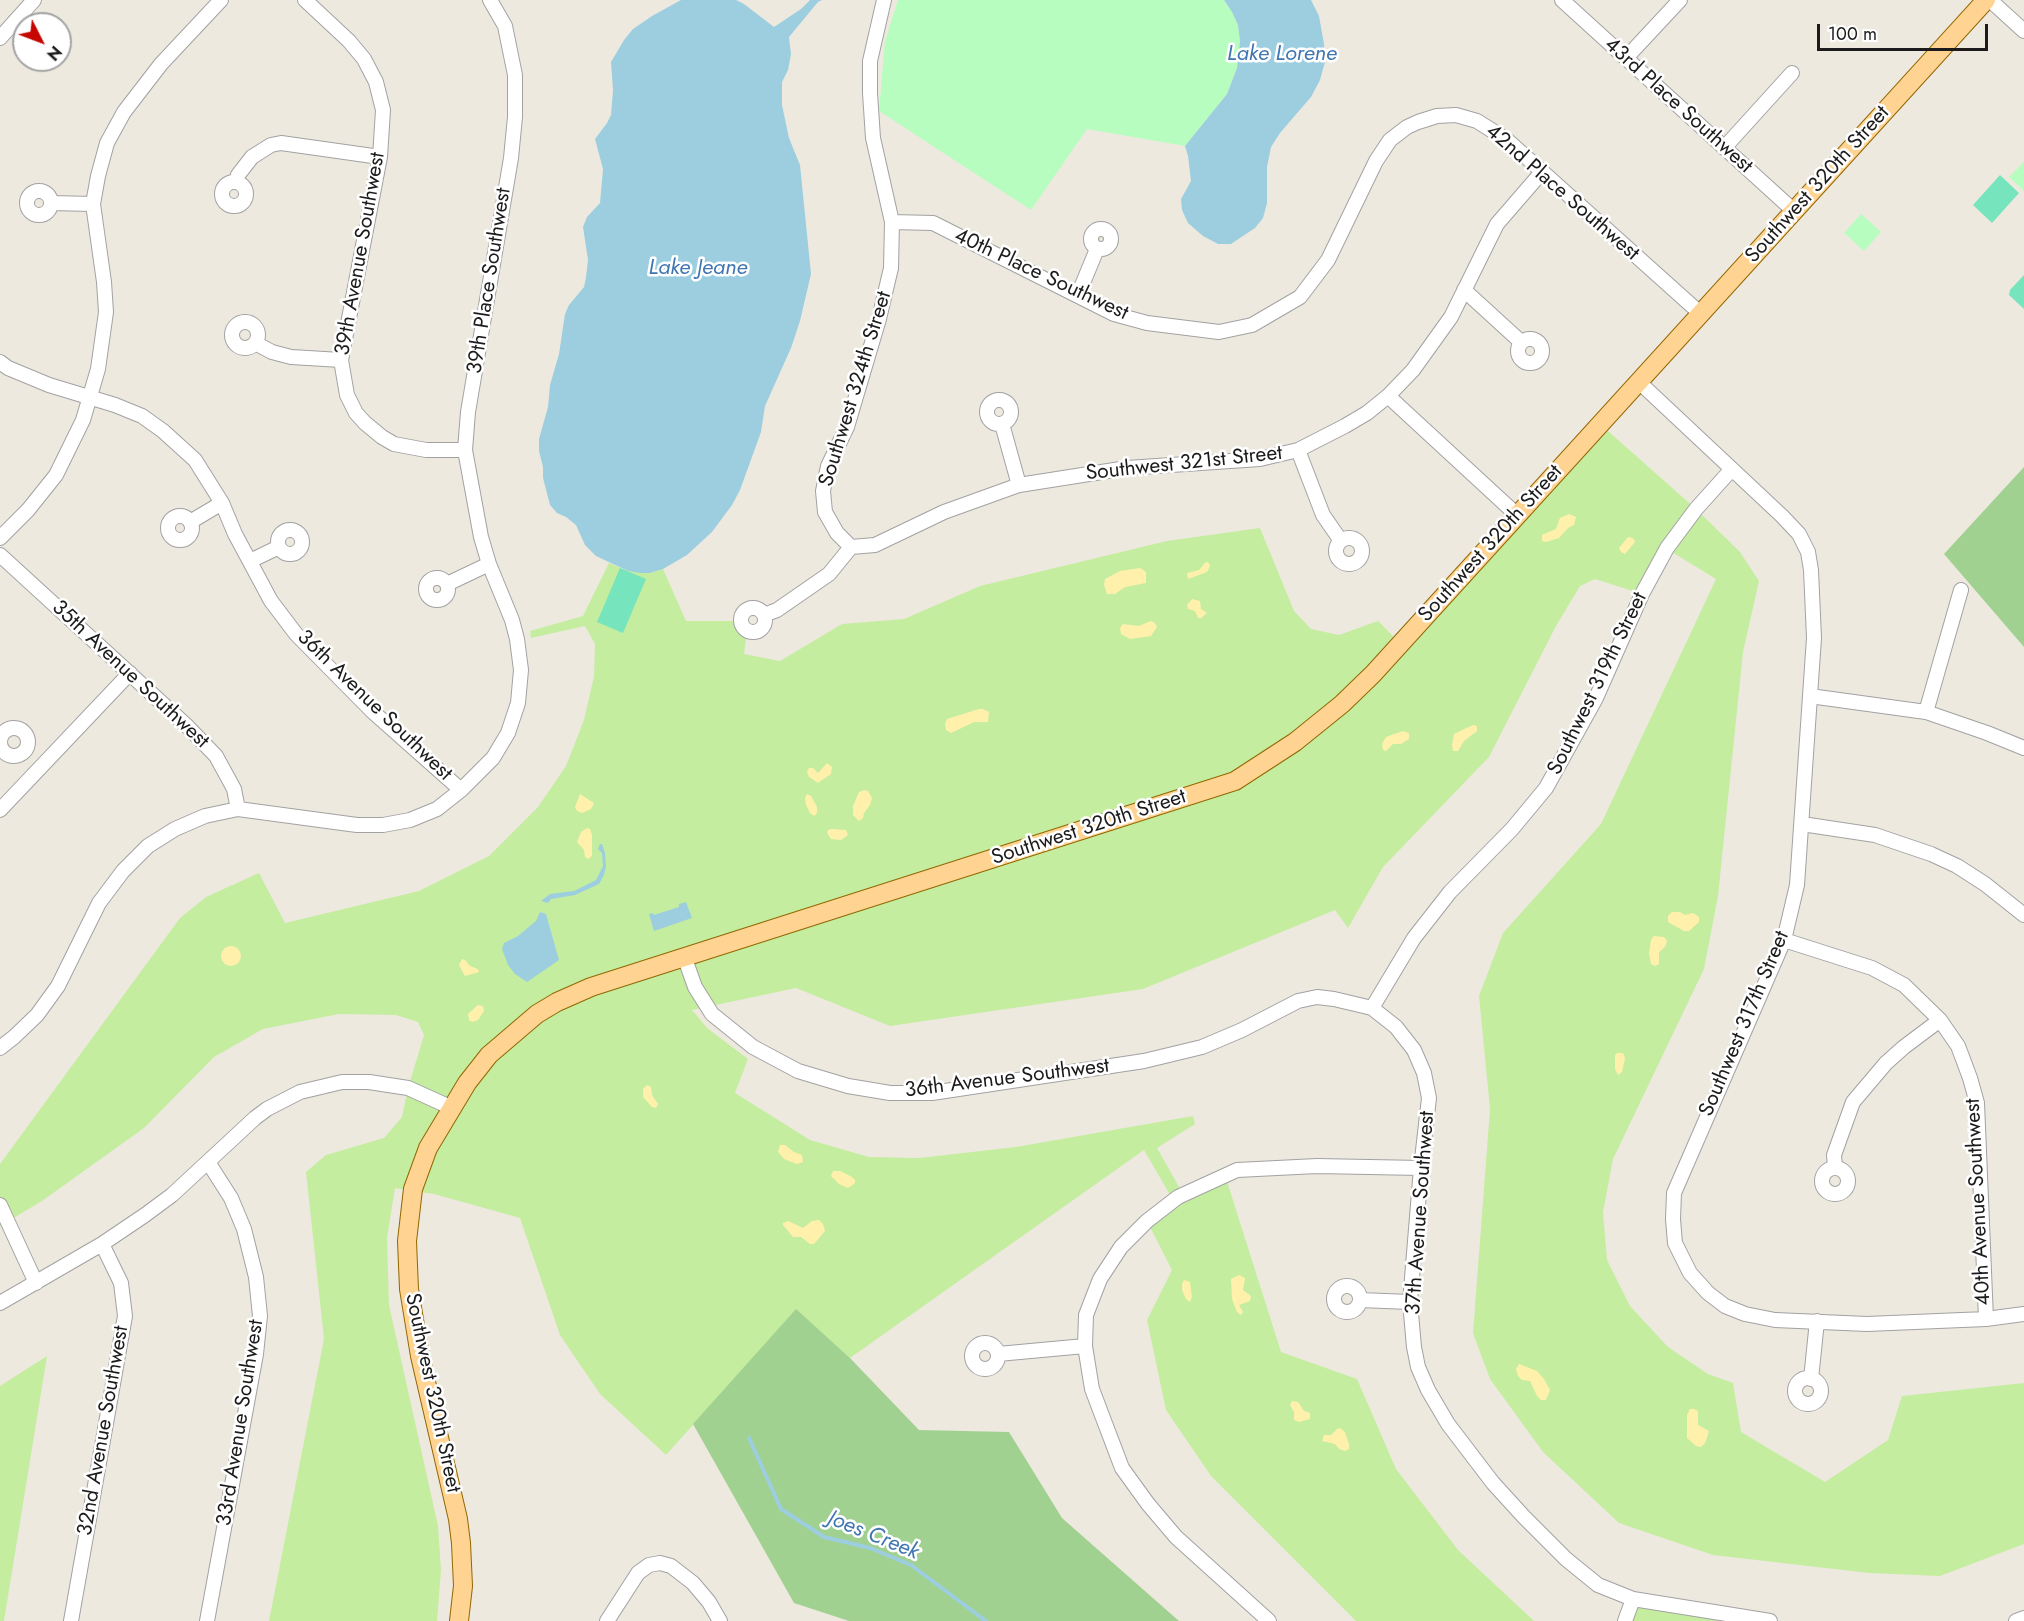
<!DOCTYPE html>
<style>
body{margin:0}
#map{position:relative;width:2024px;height:1621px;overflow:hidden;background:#eee9df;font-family:Jost,sans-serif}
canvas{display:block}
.north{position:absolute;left:12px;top:12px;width:60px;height:60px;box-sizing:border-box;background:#fff;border:2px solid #a4a4a4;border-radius:50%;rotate:132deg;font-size:16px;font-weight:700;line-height:24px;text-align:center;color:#1b1b1b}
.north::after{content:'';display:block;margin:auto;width:21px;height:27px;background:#c60600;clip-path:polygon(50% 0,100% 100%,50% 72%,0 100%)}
.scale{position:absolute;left:1817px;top:24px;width:171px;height:27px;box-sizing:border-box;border:3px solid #1b1b1b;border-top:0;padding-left:8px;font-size:18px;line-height:21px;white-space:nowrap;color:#1b1b1b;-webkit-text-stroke:4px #fff;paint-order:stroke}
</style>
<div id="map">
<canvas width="2024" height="1621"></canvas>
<div class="north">N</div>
<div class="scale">100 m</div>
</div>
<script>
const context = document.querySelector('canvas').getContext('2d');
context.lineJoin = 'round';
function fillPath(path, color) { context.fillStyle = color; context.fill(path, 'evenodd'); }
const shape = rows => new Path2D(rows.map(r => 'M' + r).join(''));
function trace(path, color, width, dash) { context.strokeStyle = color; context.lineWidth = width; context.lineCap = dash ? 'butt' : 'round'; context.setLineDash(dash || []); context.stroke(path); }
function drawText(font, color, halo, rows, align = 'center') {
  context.font = font + ' Jost,sans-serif'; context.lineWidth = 5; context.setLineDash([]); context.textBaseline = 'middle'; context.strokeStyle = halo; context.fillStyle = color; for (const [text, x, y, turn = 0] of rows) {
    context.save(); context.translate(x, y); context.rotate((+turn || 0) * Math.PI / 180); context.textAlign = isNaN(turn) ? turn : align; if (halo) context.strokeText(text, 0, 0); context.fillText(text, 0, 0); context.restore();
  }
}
fillPath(shape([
 [1600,424,1696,509,1740,552,1759,581,1743,652,1718,896,1704,969,1613,1159,1603,1212,1607,1260,1630,1306,1668,1347,1708,1374,1733,1383,1741,1432,1825,1482,1888,1440,1902,1396,2024,1383,2024,1544,1940,1576,1869,1573,1713,1555,1619,1523,1543,1452,1490,1379,1473,1333,1490,1109,1479,996,1503,933,1601,824,1716,579,1667,549,1642,594,1595,579,1580,586,1556,626,1489,757,1383,867,1348,928,1335,910,1143,989,890,1026,796,988,692,1010,707,1028,748,1059,735,1093,810,1140,869,1157,919,1158,1016,1147,1193,1116,1195,1124,1157,1148,1183,1194,1225,1175,1281,1352,1357,1379,1396,1469,1458,1550,1534,1621,1356,1621,1211,1476,1166,1410,1147,1320,1172,1270,1147,1221,1173,1200,1144,1150,850,1358,796,1310,666,1455,600,1394,560,1335,520,1218,434,1194,395,1188,387,1238,389,1305,438,1526,441,1570,437,1621,269,1621,324,1339,306,1172,326,1155,384,1138,402,1117,408,1088,424,1035,418,1022,396,1015,339,1014,263,1029,214,1057,144,1128,42,1201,0,1226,0,1164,180,918,206,897,259,873,285,923,419,891,489,856,538,807,566,766,584,720,594,676,595,644,585,626,531,638,530,631,583,616,609,563,628,571,650,573,663,569,686,621,734,621,737,631,746,639,744,654,780,661,842,624,904,619,980,586,1167,541,1260,528,1294,611,1311,629,1339,635,1378,621,1400,643],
 [47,1356,4,1621,0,1621,0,1386],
 [1633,1599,1719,1612,1718,1621,1625,1621]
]), '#c4eda0');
fillPath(shape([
 [2024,467,2024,647,1944,554],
 [796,1309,850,1358,919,1430,1009,1432,1062,1518,1179,1621,849,1621,794,1603,693,1424]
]), '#a1d191');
fillPath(shape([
 [1569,514,1576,517,1574,525,1568,528,1559,538,1546,542,1542,541,1542,535,1556,529,1560,518],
 [1628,537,1633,538,1635,542,1625,554,1621,552,1619,548],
 [1206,562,1209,563,1210,566,1207,572,1188,579,1187,573,1199,570],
 [1140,568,1146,572,1146,583,1125,587,1115,594,1107,594,1104,585,1105,579,1120,571],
 [1192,599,1200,601,1201,609,1207,613,1201,618,1198,618,1195,611,1188,609,1187,605],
 [1151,621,1155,623,1157,627,1151,636,1130,639,1121,634,1120,628,1123,624,1139,626],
 [979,709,983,709,989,712,988,722,974,722,951,733,946,730,945,724,947,719],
 [1473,725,1477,726,1477,731,1464,741,1458,751,1453,751,1452,745,1454,734],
 [1403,731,1409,733,1409,739,1401,744,1393,744,1386,751,1383,750,1382,744,1386,737],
 [827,763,832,767,831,774,818,783,809,777,807,772,809,768,813,768,818,773],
 [864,790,868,791,872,798,870,805,864,813,863,818,859,821,853,815,853,806,859,792],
 [580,794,594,803,591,809,582,813,577,811,575,807],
 [807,794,811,796,817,807,817,813,814,816,810,813,806,805,805,798],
 [587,828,590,829,592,835,592,856,588,859,585,857,584,850,577,842,581,832],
 [832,829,846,830,848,835,841,840,831,839,827,833,828,830],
 [1672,912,1680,912,1685,915,1693,913,1699,917,1699,922,1689,931,1684,931,1668,922,1668,916],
 [1654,936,1664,937,1667,941,1665,947,1659,952,1659,964,1655,966,1651,964,1649,953,1651,940],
 '221 956a10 10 0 1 1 20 0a10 10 0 1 1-20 0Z',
 [462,959,465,960,470,966,478,969,479,972,465,976,459,965],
 [478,1005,483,1006,484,1011,478,1020,472,1022,469,1020,468,1014],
 [1617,1053,1623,1053,1625,1058,1622,1072,1618,1075,1615,1069,1615,1055],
 [647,1085,651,1087,652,1095,658,1104,656,1108,652,1107,643,1097,643,1089],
 [780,1145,785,1145,794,1152,802,1155,803,1162,797,1164,784,1159,778,1152],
 [833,1171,840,1171,852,1177,855,1180,855,1183,848,1188,839,1184,831,1176],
 [819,1220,823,1224,825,1231,814,1244,810,1244,801,1237,793,1237,783,1225,783,1223,788,1221,803,1228,812,1221],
 [1239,1275,1245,1278,1243,1290,1251,1296,1250,1301,1239,1305,1243,1312,1241,1315,1237,1312,1232,1299,1231,1279],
 [1184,1280,1190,1282,1192,1297,1190,1302,1186,1299,1182,1290,1182,1284],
 [1519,1364,1537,1371,1544,1379,1550,1390,1546,1400,1541,1400,1537,1396,1530,1381,1522,1380,1518,1376,1516,1369],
 [1292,1401,1298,1402,1304,1411,1310,1413,1310,1419,1299,1422,1294,1420,1294,1412,1290,1405],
 [1690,1409,1694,1409,1698,1411,1698,1425,1709,1431,1705,1443,1701,1447,1696,1446,1687,1438,1687,1415],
 [1340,1428,1345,1432,1349,1444,1349,1449,1345,1451,1339,1449,1335,1444,1322,1441,1324,1435,1331,1435,1337,1429]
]), '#fff1ac');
fillPath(shape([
 [898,0,1224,0,1232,12,1238,25,1240,41,1237,68,1227,94,1185,146,1087,129,1031,210,879,111,885,41],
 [2024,162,2024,191,2009,177],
 [1861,214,1881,232,1864,251,1844,233]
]), '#b7fdbf');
fillPath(shape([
 [2000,175,2019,193,1992,223,1973,205],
 [2024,275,2024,309,2009,295,2010,290],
 [620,568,646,579,623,633,597,622]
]), '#76e4bd');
fillPath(shape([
 [681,0,736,0,744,4,774,27,801,9,810,0,822,0,818,2,789,37,791,54,788,70,782,82,782,105,789,138,800,165,811,274,800,321,791,348,765,406,761,432,740,490,732,505,712,532,687,555,663,569,650,573,640,573,628,571,596,556,585,545,576,525,566,517,557,513,550,505,543,478,543,467,539,451,539,439,548,407,550,385,559,354,565,314,569,305,584,287,586,277,588,260,583,227,587,217,600,203,603,169,595,139,607,123,611,115,613,90,611,62,624,40,633,29,652,16],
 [1224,0,1311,0,1319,16,1324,44,1325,62,1320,80,1311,97,1280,133,1271,147,1267,167,1267,203,1263,218,1255,228,1231,244,1218,244,1203,236,1188,223,1182,210,1181,199,1191,181,1188,156,1185,146,1227,94,1237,68,1240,41,1238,25,1232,12],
 [600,844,602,844,605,853,606,866,604,875,599,884,575,895,551,899,548,903,541,901,550,894,574,891,596,880,603,866,602,853,598,849],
 [686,902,692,918,654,931,649,914,653,913,654,915,679,907,679,904],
 [540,912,546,914,559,960,527,982,515,974,508,965,502,949,504,943,518,936,536,921]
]), '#9ccee0');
trace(shape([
 [749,1438,781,1509,824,1537,870,1548,911,1565,986,1621]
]), '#9ccee0', 4);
const minor = shape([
 [305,0,349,41,364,59,376,82,383,110,380,157,341,360,347,395,356,413,365,423,382,437,394,444,426,450,465,450],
 [1562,0,1794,211],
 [1990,0,2024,31],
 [0,38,34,0],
 [1626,58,1680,0],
 [1724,148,1792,73],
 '222 194a12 12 0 1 1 24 0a12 12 0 1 1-24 0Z',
 [237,182,238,175,252,157,271,145,281,143,380,157],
 '27 203a12 12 0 1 1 24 0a12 12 0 1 1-24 0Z',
 [51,203,93,204],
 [892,222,933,223,1114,314,1147,323,1219,332,1252,325,1300,297,1328,260,1376,161,1390,140,1407,127,1418,122,1437,116,1456,115,1477,121,1507,140,1701,314],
 '1091 239a10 10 0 1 1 20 0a10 10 0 1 1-20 0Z',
 [1464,290,1521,342],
 [1078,295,1097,249],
 '232 335a13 13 0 1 1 26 0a13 13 0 1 1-26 0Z',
 '1518 351a12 12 0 1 1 24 0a12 12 0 1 1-24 0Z',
 [255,343,272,352,291,357,341,360],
 [0,362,8,368,49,385,115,405,142,416,163,431,195,460,222,503,235,534,271,601,296,634,373,712,461,790],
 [1639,382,1782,516,1799,534,1808,552,1811,570,1814,638,1810,696,1926,712,1987,733,2024,748],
 [1388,396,1517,515],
 '987 412a12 12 0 1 1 24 0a12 12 0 1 1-24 0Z',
 [1002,424,1019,485],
 [1298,450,1323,515,1341,541],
 '168 528a12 12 0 1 1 24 0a12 12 0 1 1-24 0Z',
 [190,522,222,503],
 '278 542a12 12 0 1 1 24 0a12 12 0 1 1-24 0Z',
 [0,538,28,510,56,475,83,420,98,369,106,312,104,282,93,204,98,176,107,143,124,112,161,64,221,0],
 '1336 551a13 13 0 1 1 26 0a13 13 0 1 1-26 0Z',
 [851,547,837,533,825,512,823,491,828,466,847,427,879,319,891,268,892,222,873,138,870,93,870,61,884,0],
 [0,555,188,727,216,756,234,789,238,809],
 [250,561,279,547],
 '426 589a11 11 0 1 1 22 0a11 11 0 1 1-22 0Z',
 [447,584,489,564],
 '741 620a12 12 0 1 1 24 0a12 12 0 1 1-24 0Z',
 [764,615,777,610,829,574,851,547,875,545,944,512,1019,485,1127,468,1260,459,1298,450,1345,426,1367,413,1388,396,1413,370,1451,317,1497,224,1542,172],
 [1810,696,1797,885,1784,940,1674,1193,1673,1219,1675,1243,1690,1273,1708,1293,1725,1306,1745,1314,1775,1320,1867,1324,1986,1319,2024,1314],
 [1926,712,1961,590],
 '0 742a14 14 0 1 1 28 0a14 14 0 1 1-28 0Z',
 [0,810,130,673],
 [1802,824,1875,835,1931,854,1957,866,1985,884,2024,915],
 [1784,940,1872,968,1904,985,1940,1020,1958,1046,1970,1078,1977,1103,1986,1319],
 [684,956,695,987,712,1014,753,1047,798,1071,848,1086,890,1093,932,1093,1144,1061,1202,1047,1242,1030,1298,1001,1317,997,1334,999,1372,1008,1396,1027,1414,1050,1424,1073,1429,1098,1421,1168,1410,1302,1414,1347,1418,1367,1428,1390,1448,1424,1493,1483,1524,1517,1566,1559,1598,1585,1633,1599,1770,1621],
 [1372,1008,1414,938,1450,892,1512,829,1546,788,1596,698,1642,594,1667,548,1696,509,1731,470],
 [0,1048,14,1037,37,1015,58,986,99,903,123,871,148,846,175,829,205,816,238,809,357,825,383,825,410,820,437,809,461,790,493,758,508,733,518,703,521,670,517,639,512,620,489,564,481,537,465,450,468,412,511,158,515,117,515,75,505,26,490,0],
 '1822 1181a13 13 0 1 1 26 0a13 13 0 1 1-26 0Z',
 [1835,1168,1834,1155,1853,1102,1886,1063,1904,1047,1940,1020],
 [0,1205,36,1283],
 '1334 1299a13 13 0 1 1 26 0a13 13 0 1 1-26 0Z',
 [1360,1300,1410,1302],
 [0,1303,102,1244,145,1215,172,1195,255,1118,267,1109,300,1092,342,1082,369,1082,408,1088,450,1107],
 '972 1356a13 13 0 1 1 26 0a13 13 0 1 1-26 0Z',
 [998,1354,1085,1346],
 '1795 1391a13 13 0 1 1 26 0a13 13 0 1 1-26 0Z',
 [1811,1379,1817,1321],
 [71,1621,125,1316,121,1283,102,1244],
 [207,1621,256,1354,260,1316,256,1277,244,1229,231,1198,208,1162],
 [607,1621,638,1573,649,1565,660,1563,671,1566,693,1583,709,1602,720,1621],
 [1269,1621,1176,1537,1148,1504,1122,1468,1092,1389,1085,1346,1086,1315,1100,1279,1121,1247,1147,1221,1178,1197,1237,1170,1317,1166,1421,1168],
 [1625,1621,1633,1599],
 [2016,1621,2024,1618]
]);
const major = shape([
 [459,1621,463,1586,461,1543,458,1519,420,1356,409,1289,407,1241,413,1189,428,1148,467,1083,489,1055,537,1014,557,1002,591,987,1235,781,1295,742,1342,704,1373,674,1986,0]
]);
trace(minor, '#a2a2a2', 16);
trace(major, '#926700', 20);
trace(minor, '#fff', 14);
trace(major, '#ffd493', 18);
drawText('21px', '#1b1b1b', '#fff', [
 ["43rd Place Southwest",1678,106,42],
 ["Southwest 320th Street",1818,185,-48],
 ["42nd Place Southwest",1562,193,41],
 ["39th Avenue Southwest",361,254,-80],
 ["40th Place Southwest",1041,275,25],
 ["39th Place Southwest",490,281,-81],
 ["Southwest 324th Street",856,389,-73],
 ["Southwest 321st Street",1184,464,-6],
 ["Southwest 320th Street",1491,544,-48],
 ["35th Avenue Southwest",130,675,43],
 ["Southwest 319th Street",1598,684,-64],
 ["36th Avenue Southwest",374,706,44],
 ["Southwest 320th Street",1089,828,-18],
 ["Southwest 317th Street",1745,1024,-67],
 ["36th Avenue Southwest",1007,1079,-7],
 ["40th Avenue Southwest",1979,1202,-93],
 ["37th Avenue Southwest",1421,1213,-86],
 ["Southwest 320th Street",432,1393,78],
 ["33rd Avenue Southwest",241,1423,-81],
 ["32nd Avenue Southwest",104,1431,-80]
]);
drawText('italic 22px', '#4176b1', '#fff', [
 ["Lake Lorene",1282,55],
 ["Lake Jeane",698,269],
 ["Joes Creek",873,1536,22]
]);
</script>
